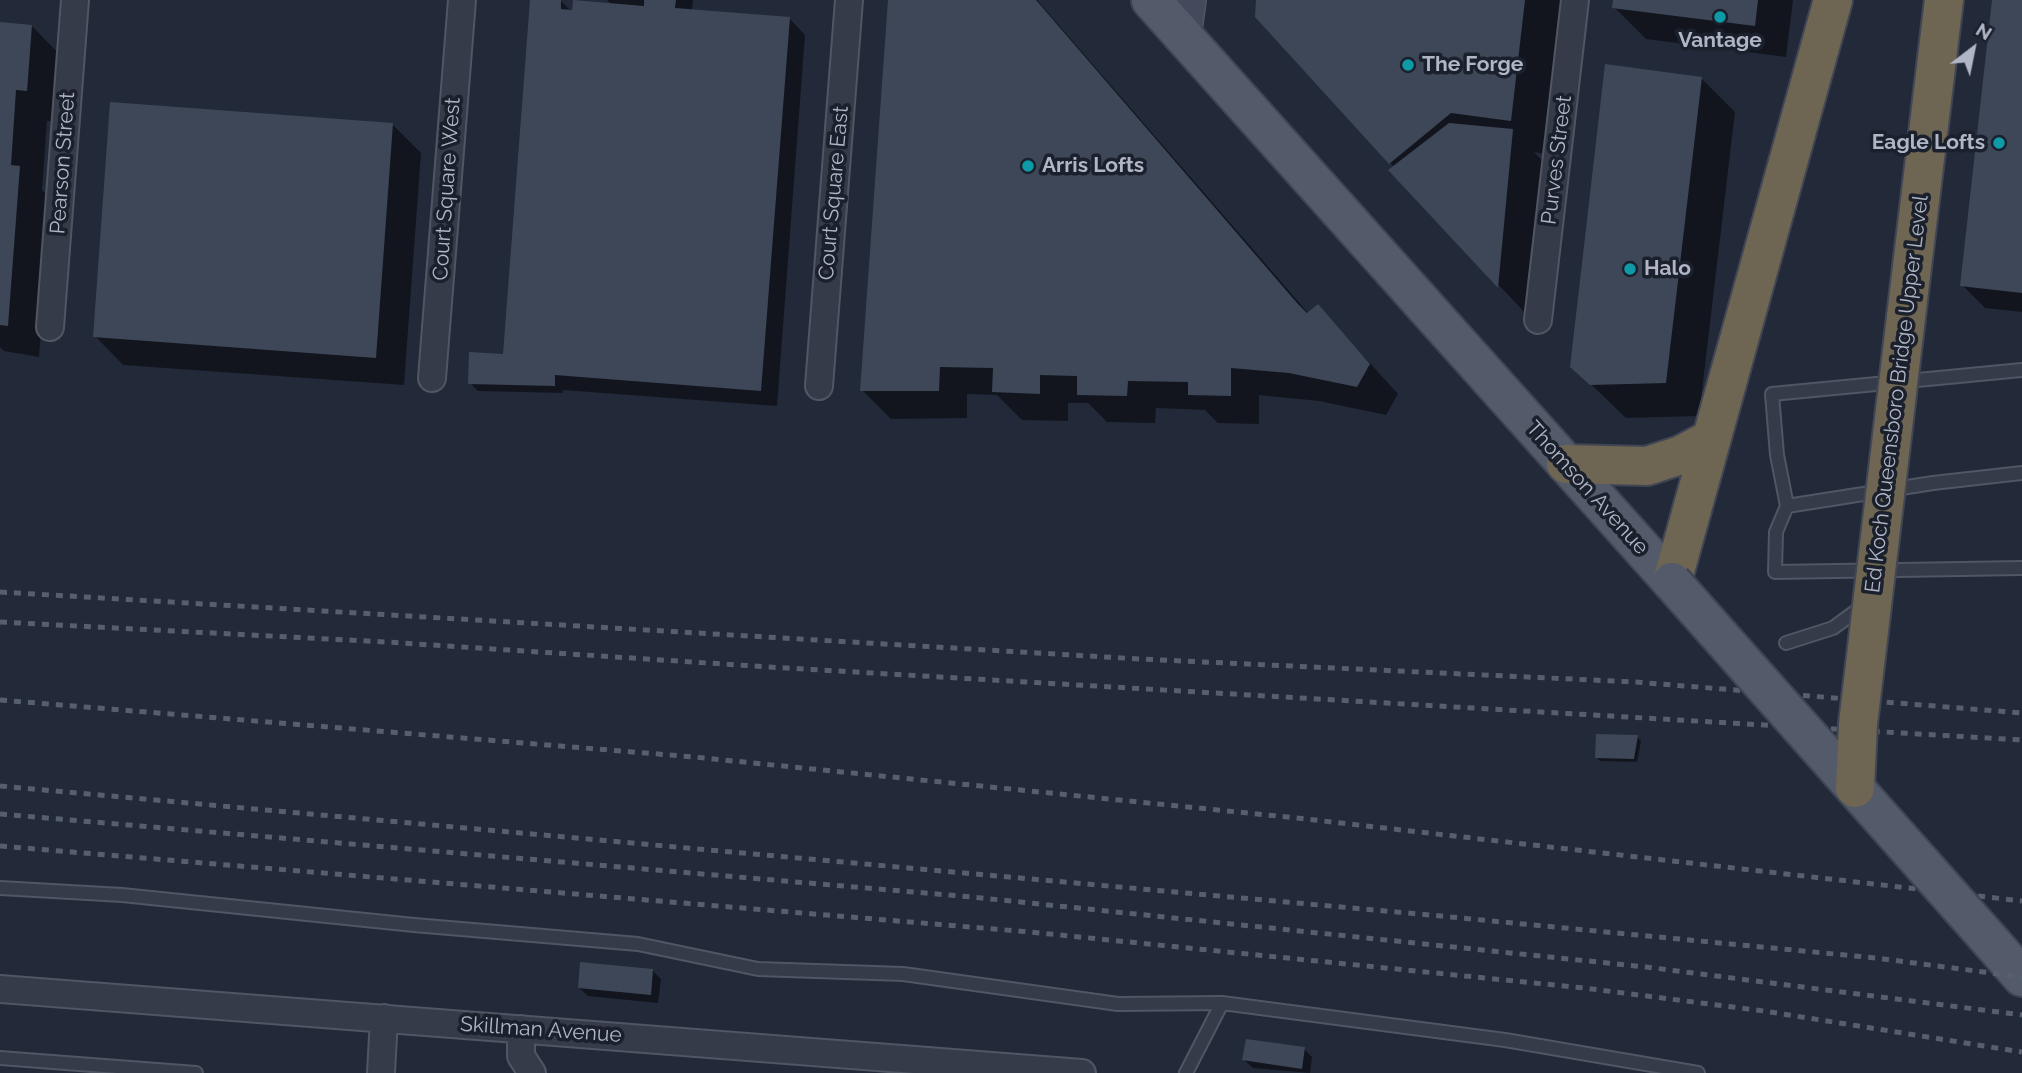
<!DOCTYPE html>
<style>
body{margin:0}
#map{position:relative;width:2022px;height:1073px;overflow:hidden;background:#222938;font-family:Raleway,sans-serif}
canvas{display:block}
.north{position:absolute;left:1938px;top:14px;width:70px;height:70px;-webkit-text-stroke:5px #1b202d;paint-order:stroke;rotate:32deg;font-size:19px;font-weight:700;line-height:28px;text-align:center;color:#b0b6c5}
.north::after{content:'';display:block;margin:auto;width:24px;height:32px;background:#b0b6c5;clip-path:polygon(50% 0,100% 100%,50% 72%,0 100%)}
</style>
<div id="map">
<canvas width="2022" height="1073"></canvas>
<div class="north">N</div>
</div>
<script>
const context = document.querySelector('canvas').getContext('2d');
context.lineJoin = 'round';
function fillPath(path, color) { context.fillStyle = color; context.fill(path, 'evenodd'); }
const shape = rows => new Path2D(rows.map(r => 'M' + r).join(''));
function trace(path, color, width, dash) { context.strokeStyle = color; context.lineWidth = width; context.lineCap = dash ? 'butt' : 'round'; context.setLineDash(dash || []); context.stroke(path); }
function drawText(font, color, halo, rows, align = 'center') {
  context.font = font + ' Raleway,sans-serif'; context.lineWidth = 7; context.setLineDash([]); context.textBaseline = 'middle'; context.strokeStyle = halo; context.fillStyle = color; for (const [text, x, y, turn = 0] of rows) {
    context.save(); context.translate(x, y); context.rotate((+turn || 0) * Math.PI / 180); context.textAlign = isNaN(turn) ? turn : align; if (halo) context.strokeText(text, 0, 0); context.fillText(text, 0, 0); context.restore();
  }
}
fillPath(shape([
 [531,0,561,1,571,11,612,5,607,0,693,0,692,11,789,18,805,35,777,406,563,390,563,393,478,391,470,383,504,358],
 [890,0,1037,0,1309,314,1318,306,1398,394,1386,415,1319,401,1259,395,1259,424,1218,423,1205,410,1156,408,1155,423,1107,422,1088,403,1068,403,1068,421,1022,420,997,395,967,394,967,418,891,419,862,390],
 [1258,0,1562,0,1544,154,1534,152,1544,162,1529,317,1391,171,1395,168,1257,17],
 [1615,0,1793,0,1786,57,1646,39,1614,7],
 [1994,0,2022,0,2022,312,1985,308,1962,285],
 [0,24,32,26,63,58,58,122,47,121,42,190,51,199,39,357,4,351,0,347],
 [1701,78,1735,112,1699,416,1626,418,1572,366],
 [393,125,421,153,404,385,123,365,95,336],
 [1637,737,1641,741,1637,762,1600,761,1596,757],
 [652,970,661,979,658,1003,588,996,579,988],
 [1304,1049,1312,1057,1310,1073,1253,1068,1244,1060]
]), '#0007');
fillPath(shape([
 [530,0,561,0,561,9,572,10,573,0,644,6,644,0,676,0,675,8,790,17,761,391,555,375,555,386,468,384,469,352,503,354],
 [888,0,1036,0,1297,303,1307,313,1318,304,1370,364,1357,387,1289,373,1231,368,1231,396,1188,395,1188,382,1128,381,1127,396,1077,395,1077,376,1040,375,1040,394,992,392,993,368,940,367,939,391,860,391],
 [1256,0,1525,0,1511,121,1451,113,1389,164,1255,17],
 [1613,0,1758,0,1755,26,1612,8],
 [1992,0,2022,0,2022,293,1960,286],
 [0,22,32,25,27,91,16,90,11,165,20,166,8,326,0,325],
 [1605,64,1702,77,1666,383,1590,385,1570,367],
 [110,102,393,123,376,358,93,337],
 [1449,123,1513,129,1498,288,1388,170],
 [1596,734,1638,735,1634,759,1595,758],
 [580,962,653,969,651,995,578,988],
 [1246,1039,1305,1047,1302,1069,1242,1060]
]), '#3e4758');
const lane = shape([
 [2022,370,1772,394,1777,455,1787,506,1776,532,1775,572,2022,568],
 [1787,506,1933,483,2022,473],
 [1786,643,1833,628,1863,606],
 [0,888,122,895,414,925,638,944,758,969,903,974,1118,1004,1222,1003,1505,1040,1698,1073],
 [0,1058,196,1073],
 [1186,1073,1222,1003]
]);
const street = shape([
 [1538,320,1575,0],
 [50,327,75,0],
 [432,378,462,0],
 [819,386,849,0],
 [0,989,1082,1073],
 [521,1029,521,1056,532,1073],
 [381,1073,384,1018]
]);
const secondary = shape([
 [1182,36,1187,0]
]);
const primary = shape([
 [1151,0,1672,582],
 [1994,945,2022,977]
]);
const highway = shape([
 [1906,317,1944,0],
 [1566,464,1647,466,1681,455,1711,439],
 [1672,582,1833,0]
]);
trace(lane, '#505663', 16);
trace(street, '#505663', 30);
trace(secondary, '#505663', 40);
trace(primary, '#3e4452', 42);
trace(highway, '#404653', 42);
trace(lane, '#353b48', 12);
trace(street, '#353b48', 26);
trace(secondary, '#434a5b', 37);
trace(primary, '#535a69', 38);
trace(highway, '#6e6652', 38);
trace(shape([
 [0,592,1140,659,1635,682,2022,713],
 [0,622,386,642,769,667,2022,740],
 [0,700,694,757,1297,818,2022,901],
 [0,786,1430,915,1876,958,2022,977],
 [0,814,972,897,1646,967,2022,1015],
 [0,846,1030,932,1584,988,1764,1011,2022,1052]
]), '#575f6f', 5, [7, 7]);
const primaryBridge = shape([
 [1672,582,1994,945]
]);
const highwayBridge = shape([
 [1855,788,1858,724,1906,317]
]);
trace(primaryBridge, '#3e4452', 42, []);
trace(highwayBridge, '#404653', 42, []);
trace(primaryBridge, '#535a69', 38);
trace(highwayBridge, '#6e6652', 38);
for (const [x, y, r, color] of [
 [1720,17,7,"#0f9aa8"],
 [1408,65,7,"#0f9aa8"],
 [1999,143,7,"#0f9aa8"],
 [1028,166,7,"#0f9aa8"],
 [1630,269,7,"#0f9aa8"]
]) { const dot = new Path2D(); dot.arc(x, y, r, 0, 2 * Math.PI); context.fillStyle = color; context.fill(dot); trace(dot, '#1b202d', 2.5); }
drawText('bold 21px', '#b0b6c5', '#1b202d', [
 ["Vantage",1720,41,"center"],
 ["The Forge",1422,65],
 ["Eagle Lofts",1985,143,"right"],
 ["Arris Lofts",1042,166],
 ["Halo",1644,269]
], 'left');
drawText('21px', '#b0b6c5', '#1b202d', [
 ["Purves Street",1557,160,-83],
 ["Pearson Street",63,163,-86],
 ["Court Square West",447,189,-86],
 ["Court Square East",834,193,-85],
 ["Ed Koch Queensboro Bridge Upper Level",1897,394,-83],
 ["Thomson Avenue",1587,488,48],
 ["Skillman Avenue",541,1030,4]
]);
</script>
